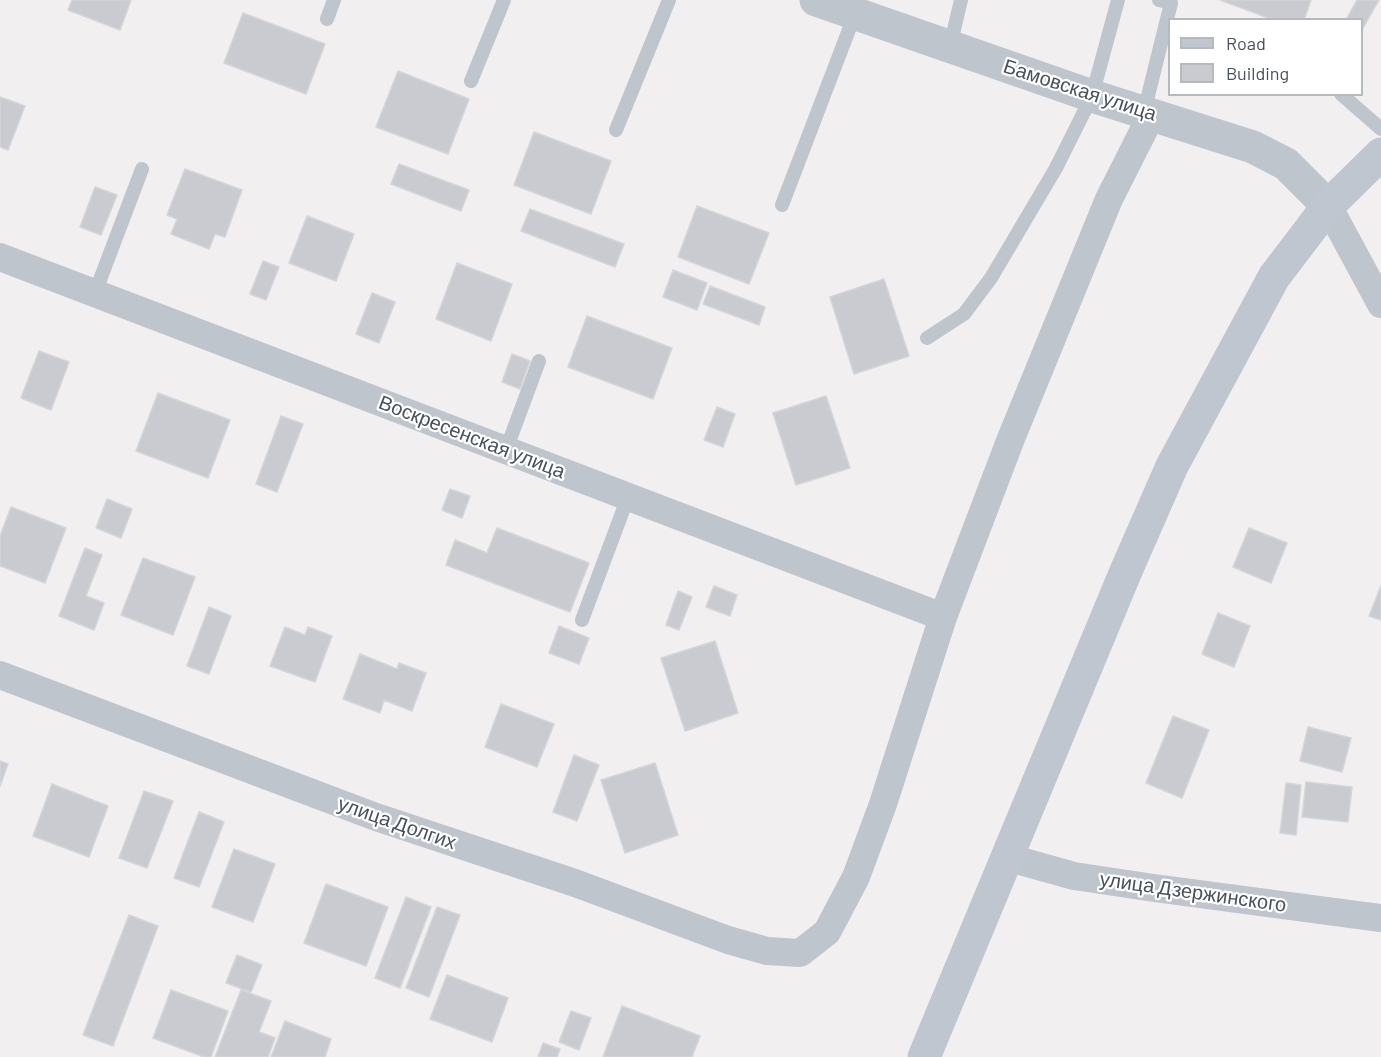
<!DOCTYPE html>
<meta charset="utf-8">
<style>
body{margin:0}
#map{position:relative;width:1381px;height:1057px;overflow:hidden;background:#f1efef;font-family:Barlow,sans-serif}
canvas{display:block}
.legend{position:absolute;left:1168px;top:18px;width:195px;height:78px;box-sizing:border-box;background:#fff;border:2px solid #b6b9bd;margin:0;padding:8px 10px;list-style:none;font-size:18px;color:#49515a}
.legend li{display:flex;align-items:center;gap:12px;height:30px}
.legend b{width:30px;border:2px solid #b6b9bd}
</style>
<div id="map">
<canvas width="1381" height="1057"></canvas>
<ul class="legend">
<li><b style="height:8px;background:#bfc6d0"></b>Road</li>
<li><b style="height:16px;background:#c9cbd1"></b>Building</li>
</ul>
</div>
<script>
const context = document.querySelector('canvas').getContext('2d');
context.lineJoin = 'round';
function fillPath(path, color) { context.fillStyle = color; context.fill(path, 'evenodd'); }
const shape = rows => new Path2D(rows.map(r => 'M' + r).join(''));
function trace(path, color, width, dash) { context.strokeStyle = color; context.lineWidth = width; context.lineCap = dash ? 'butt' : 'round'; context.setLineDash(dash || []); context.stroke(path); }
function drawText(font, color, halo, rows, align = 'center') {
  context.font = font + ' Barlow,sans-serif'; context.lineWidth = 4.5; context.setLineDash([]); context.textBaseline = 'middle'; context.strokeStyle = halo; context.fillStyle = color; for (const [text, x, y, turn = 0] of rows) {
    context.save(); context.translate(x, y); context.rotate((+turn || 0) * Math.PI / 180); context.textAlign = isNaN(turn) ? turn : align; if (halo) context.strokeText(text, 0, 0); context.fillText(text, 0, 0); context.restore();
  }
}
const building = shape([
 [72,0,131,0,120,30,68,10,72,0],
 [1220,0,1311,0,1304,20,1274,20,1220,0],
 [1357,0,1379,0,1362,30,1362,20,1346,20,1357,0],
 [243,13,325,44,306,94,224,63,243,13],
 [398,71,469,99,448,154,376,127,398,71],
 [0,97,25,106,8,150,0,147,0,97],
 [534,132,611,161,591,214,514,185,534,132],
 [399,164,469,190,461,211,391,184,399,164],
 [185,169,242,190,225,237,215,234,209,249,171,234,177,219,167,215,185,169],
 [95,187,117,195,101,235,80,227,95,187],
 [697,206,769,233,749,284,678,257,697,206],
 [530,209,624,244,615,267,521,231,530,209],
 [307,216,354,234,336,281,289,263,307,216],
 [263,261,279,267,266,300,250,294,263,261],
 [457,263,512,284,491,341,436,319,457,263],
 [673,270,707,283,697,310,663,297,673,270],
 [884,279,909,356,854,374,830,297,884,279],
 [710,286,765,307,759,325,703,304,710,286],
 [372,293,395,302,379,343,356,334,372,293],
 [587,316,672,348,653,399,568,367,587,316],
 [39,351,69,362,51,410,21,398,39,351],
 [512,354,530,361,520,389,502,382,512,354],
 [158,393,230,420,208,478,136,451,158,393],
 [826,396,850,468,796,485,773,413,826,396],
 [717,407,735,414,723,447,704,440,717,407],
 [281,416,303,424,277,492,256,484,281,416],
 [450,489,470,496,462,518,442,510,450,489],
 [107,499,132,509,121,538,96,528,107,499],
 [11,507,66,528,45,583,0,566,0,536,11,507],
 [497,528,589,563,570,612,446,565,455,540,487,553,497,528],
 [1249,528,1287,543,1271,583,1233,567,1249,528],
 [85,548,102,555,86,596,104,603,94,630,59,616,85,548],
 [143,558,195,577,173,635,121,615,143,558],
 [714,586,737,595,730,616,706,607,714,586],
 [1381,586,1381,620,1369,616,1381,586],
 [678,591,692,597,679,630,666,625,678,591],
 [209,607,231,616,209,674,187,666,209,607],
 [1218,613,1250,626,1234,667,1202,654,1218,613],
 [559,626,589,638,579,664,549,653,559,626],
 [285,627,305,635,308,627,332,636,315,682,270,666,285,627],
 [715,641,738,713,685,731,661,658,715,641],
 [360,654,397,669,399,663,426,673,412,711,384,700,380,713,343,699,360,654],
 [501,704,554,724,537,767,485,747,501,704],
 [1173,716,1209,730,1182,798,1146,783,1173,716],
 [1308,727,1351,738,1342,772,1300,761,1308,727],
 [574,755,599,765,577,821,553,812,574,755],
 [0,761,8,764,0,786,0,761],
 [655,763,678,835,625,853,601,780,655,763],
 [1306,782,1352,787,1348,822,1302,817,1306,782],
 [1286,783,1301,785,1296,835,1280,833,1286,783],
 [52,784,108,806,89,857,33,836,52,784],
 [144,791,173,801,147,868,119,858,144,791],
 [199,812,224,822,199,887,174,878,199,812],
 [234,849,275,864,253,922,212,907,234,849],
 [326,884,388,907,366,966,304,943,326,884],
 [406,897,431,907,400,988,375,978,406,897],
 [437,907,460,915,429,997,406,988,437,907],
 [129,915,158,926,113,1046,83,1035,129,915],
 [237,955,262,965,251,992,226,983,237,955],
 [447,975,508,998,492,1042,430,1019,447,975],
 [171,990,228,1011,211,1057,204,1057,153,1038,171,990],
 [241,990,271,1001,259,1032,275,1038,268,1057,215,1057,241,990],
 [622,1006,700,1036,692,1057,603,1057,622,1006],
 [571,1011,591,1018,579,1050,559,1042,571,1011],
 [285,1021,331,1039,325,1057,271,1057,285,1021],
 [543,1043,560,1049,557,1057,538,1057,543,1043]
]);
fillPath(building, '#c9cbd1');
trace(building, '#d3d5d9', 1.5);
trace(shape([
 [327,19,334,0],
 [950,47,961,0],
 [471,81,504,0],
 [1341,94,1381,129],
 [1144,112,1171,3,1159,0],
 [616,130,669,0],
 [782,205,855,14],
 [95,293,142,169],
 [927,338,964,314,991,278,1056,168,1092,96,1118,0],
 [506,450,539,361],
 [582,620,628,497]
]), '#bfc5cc', 14);
trace(shape([
 [1328,206,1381,304],
 [0,257,943,617],
 [0,675,376,817,575,883,728,940,767,951,800,953,827,932,856,877,883,804,943,617,1010,441,1109,199,1152,114],
 [1006,857,1074,876,1154,888,1381,918]
]), '#bfc5cc', 28);
trace(shape([
 [816,0,1092,96,1253,147,1286,164,1328,206]
]), '#bfc5cc', 33);
trace(shape([
 [924,1057,1126,571,1172,466,1274,277,1328,206,1381,154]
]), '#bfc6d0', 33);
drawText('20px', '#49515a', '#fff', [
 ["Бамовская улица",1080,90,18],
 ["Воскресенская улица",472,437,21],
 ["улица Долгих",397,823,19],
 ["улица Дзержинского",1193,892,8]
]);
</script>
